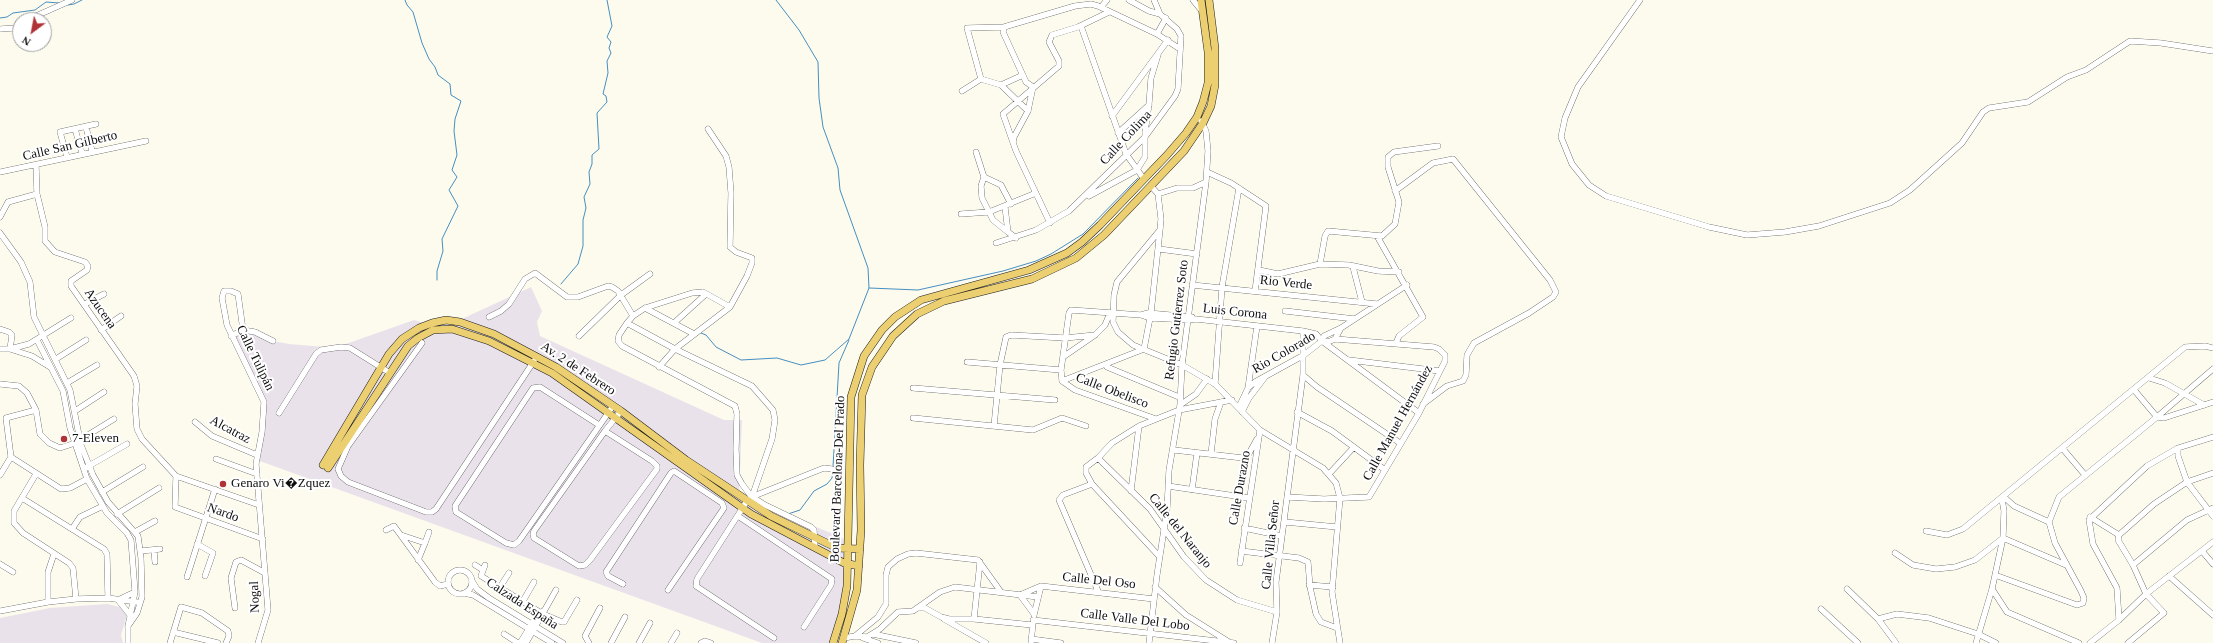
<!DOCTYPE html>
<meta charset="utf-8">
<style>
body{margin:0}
#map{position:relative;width:2213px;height:643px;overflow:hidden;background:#fdfbee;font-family:Georgia,serif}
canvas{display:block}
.north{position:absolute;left:12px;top:12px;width:40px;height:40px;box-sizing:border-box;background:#fff;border:1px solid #9e9e9e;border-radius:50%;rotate:212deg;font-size:11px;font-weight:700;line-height:16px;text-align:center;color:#0d0d0d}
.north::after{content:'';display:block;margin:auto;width:14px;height:18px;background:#af3237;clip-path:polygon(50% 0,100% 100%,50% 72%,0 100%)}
</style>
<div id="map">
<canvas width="2213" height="643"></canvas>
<div class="north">N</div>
</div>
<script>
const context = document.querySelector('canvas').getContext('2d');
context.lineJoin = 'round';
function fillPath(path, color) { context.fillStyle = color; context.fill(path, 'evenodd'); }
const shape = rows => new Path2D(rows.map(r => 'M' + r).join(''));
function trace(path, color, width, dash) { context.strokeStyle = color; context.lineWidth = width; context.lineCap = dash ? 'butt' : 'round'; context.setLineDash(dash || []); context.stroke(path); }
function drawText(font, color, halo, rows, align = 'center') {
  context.font = font + ' Georgia,serif'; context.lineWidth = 4; context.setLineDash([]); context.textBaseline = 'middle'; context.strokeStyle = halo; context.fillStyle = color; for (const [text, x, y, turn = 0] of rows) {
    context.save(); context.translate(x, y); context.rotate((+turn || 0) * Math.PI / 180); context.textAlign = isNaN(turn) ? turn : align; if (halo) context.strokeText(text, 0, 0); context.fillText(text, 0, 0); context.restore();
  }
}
fillPath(shape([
 [531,287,542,311,537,322,540,336,724,420,742,420,739,496,841,537,848,542,846,594,833,643,762,643,257,460,264,402,231,336,243,330,273,341,289,344,325,347,343,345,414,320,431,325,453,323],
 [107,604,124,608,127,615,121,635,123,643,0,643,0,618,50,608]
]), '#eae2eb');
trace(shape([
 [405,0,407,5,413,12,422,43,429,59,435,67,438,75,450,84,451,95,461,101,455,119,454,131,457,155,452,170,457,177,449,190,458,206,442,239,443,251,437,271,437,280],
 [68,5,74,4,82,0],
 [0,18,7,17,13,13,35,10,46,2,59,3],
 [561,284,578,264,583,246,583,220,586,208,584,197,590,184,589,172,592,164,592,155,599,149,597,113,607,102,606,96,603,94,608,73,607,61,611,53,609,48,611,42,607,37,612,26,607,0],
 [869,288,918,290,1003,271,1036,261,1051,254,1083,234,1138,178],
 [701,333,706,335,716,347,741,360,777,358,801,365,825,360,849,339,869,288,868,268,840,190,838,168,823,127,819,98,818,62,799,30,776,0],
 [833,467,839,363,849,340],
 [788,514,800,510,814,491,827,484,832,478,833,470]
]), '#468ec0', 1);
const minor = shape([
 [1129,0,1149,11,1160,14],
 [1193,0,1202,11],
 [1640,0,1578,87,1565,118,1561,137,1572,164,1589,185,1606,196,1709,227,1747,235,1785,232,1819,226,1890,203,1910,190,1962,143,1983,112,1989,108,2028,102,2067,77,2086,70,2130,41,2161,43,2213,51],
 [1101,7,1107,0],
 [27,20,72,0],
 [1081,26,1126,154,1144,179],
 [1004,27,967,28,981,79,1001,85,1028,111],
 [0,29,15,28,20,25],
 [1157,34,1166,18],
 [1001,85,1023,75],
 [1033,87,1026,82,1003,32,1004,27,1075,6,1091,4,1098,6,1157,34,1180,49],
 [962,91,981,79],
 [1112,116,1168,40],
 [86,127,92,151],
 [75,129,82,153],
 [1118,133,1149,105],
 [1013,143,1014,137,1028,111,1033,87],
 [976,152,984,177,1001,185,1011,204],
 [67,157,60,132,96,124],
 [36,165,37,194,45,227,45,241,55,252,85,262,88,266,87,270,71,281,71,286,134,376,137,386,135,404,137,429,142,439,176,476,259,505],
 [0,172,146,141],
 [1207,172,1231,183,1266,206,1255,291],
 [984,177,981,186,982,198,993,220,1008,232],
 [1151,186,1158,194,1161,219,1160,230,1117,282,1114,295,1113,322,1118,332,1133,345,1182,365,1215,384,1260,430,1323,468,1336,483,1340,498,1332,592,1340,643],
 [1395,191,1433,163,1453,159,1550,280,1556,292,1553,297,1529,313,1474,343,1467,355,1466,375,1463,381,1447,386,1423,404],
 [1158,194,1177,188,1193,188,1206,182],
 [1089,196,1137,170,1145,157,1145,132,1149,104,1151,78,1158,55],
 [1005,207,1008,232,1016,238],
 [961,214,989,212,1036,193],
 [0,217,8,202,37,194],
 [1050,223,1016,151,1003,114,1059,66,1059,61,1049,42,1052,35,1078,27,1109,12],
 [0,233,21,262,30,282,34,317,70,390,81,445,93,475,108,502,138,536,141,558,142,597,137,613,128,626],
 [1377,236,1423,317,1399,336,1396,343],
 [996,243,1036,230,1069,211,1145,137,1175,96,1178,89,1181,36,1177,29,1160,14,1154,0],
 [1159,249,1197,254],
 [1320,264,1325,236,1328,231,1382,236,1395,224,1399,202,1388,167,1388,157,1394,152,1438,146],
 [1353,267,1362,302],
 [1259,270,1278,274,1320,264,1349,265,1378,271,1399,272],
 [1192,285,1377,304],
 [85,304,104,294],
 [730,307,703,292,692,293,645,308,633,316,627,323,619,335,618,341,622,346,735,406,737,414,736,449,737,475,742,484,751,496,765,505,811,527,814,530,815,547],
 [645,308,694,334],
 [1285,311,1355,319],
 [1151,313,1160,230],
 [1141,315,1148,313,1192,317],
 [489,317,501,311,509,304,525,279,535,273,567,297,578,297,608,286,612,287,618,291,633,316],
 [627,323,675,349,752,386,773,410,775,420,772,439,753,494,754,496,824,468,832,469],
 [674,323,706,294],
 [0,329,9,332,12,335,10,349,32,356,50,367],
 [101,330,121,316],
 [243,330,238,294,231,291,224,291,222,298,227,325,264,402,262,432,256,464,268,610,258,643],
 [231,336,243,330,255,332,273,341],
 [579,336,621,295,650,274],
 [37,340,63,391,70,428,87,479,107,513,127,533,131,540,135,592,128,626,128,643],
 [1322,341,1324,336,1341,328],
 [422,343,348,446,338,469,341,476,348,482,426,512,432,512,436,509,534,361],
 [0,349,10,349,29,344,71,318],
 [1063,357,1095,335,1105,325,1110,313],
 [56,359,86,340],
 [1349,360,1440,371],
 [967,362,1061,370],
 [659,367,675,349,730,307,747,276,752,263,752,258,736,252,730,247,731,193,729,167,726,156,708,129],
 [1107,367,1179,397],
 [1303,375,1317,387,1400,443],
 [2149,378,2165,383,2204,405],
 [1062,381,1144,349,1150,318],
 [67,383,97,365],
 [0,384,19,386,27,393,36,410,40,434,49,443,60,448,75,443,114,419],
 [1215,384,1222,287,1239,188],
 [913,388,1055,400],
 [1248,388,1257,326],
 [2135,391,2157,417,2213,369],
 [1180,405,1196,394,1207,379],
 [1239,407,1248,388,1255,382,1304,355,1322,341,1328,342,1335,339,1341,328,1407,285],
 [75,411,104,392],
 [1242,412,1249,398,1265,377],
 [1297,412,1332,431,1385,470],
 [279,413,316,354,321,350,341,347,350,348,390,373],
 [913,418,1033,430,1062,418,1086,426],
 [1156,419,1075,390,1062,381,1061,370,1069,313,1071,310,1141,315,1150,318,1189,320,1196,319,1303,331,1316,334,1322,341,1419,413],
 [195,422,212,436,257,455],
 [599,425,540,387,533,388,455,506,456,512,506,543,514,545,519,541,613,406],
 [994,426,1000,365,1006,337,1011,335,1065,338,1095,335],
 [605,431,652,461,657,466,657,469,590,560,585,565,579,566,534,538,533,534,534,531,605,431,621,411],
 [2178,448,2178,456,2187,482,2213,516],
 [2063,449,2085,475],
 [1174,450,1243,458,1247,457,1257,439],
 [1211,454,1215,419,1221,402],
 [11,457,61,489,70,488,87,479],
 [11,457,6,418,36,410],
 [1098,458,1150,509,1184,557,1206,580,1237,600,1277,612],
 [216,459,257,474],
 [87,467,127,444],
 [36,474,14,511,14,523,23,533,69,563,73,568,76,599],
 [1329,474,1354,447],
 [0,475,11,457],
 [176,476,175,507,263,539],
 [1092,484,1063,495,1059,500,1098,591],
 [1168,486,1249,498],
 [1192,490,1197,453],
 [1131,491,1139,426],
 [102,492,143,467],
 [1287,497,1324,499,1369,497,1419,413,1445,361,1445,355,1439,349,1434,347,1335,339],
 [2004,497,2014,506,2049,522],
 [22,498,104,549,107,554,108,598],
 [747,501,697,579,696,586,774,638],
 [117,514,159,488],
 [738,516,832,579,831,585,804,627],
 [2090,517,2119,535],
 [1285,522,1337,527],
 [1244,528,1282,536],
 [72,529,80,517,103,506],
 [386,530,394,526,435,582,440,586,448,584],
 [1926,531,1947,535,1963,529,2185,347,2205,346,2213,348],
 [135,532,155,521],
 [401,535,425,543,418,560],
 [425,543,429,532],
 [197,544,213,553,205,576],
 [154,550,155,562],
 [141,551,160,549],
 [1241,551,1299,558,1308,562,1310,587,1316,614,1321,622,1337,628],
 [2202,551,2213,564],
 [1895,553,1913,565,1936,569,1955,567,1975,560,2003,538,2066,565],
 [1159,556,1092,484,1086,473,1086,467,1098,458,1112,443,1139,426,1179,410,1232,400],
 [1240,563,1260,430],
 [0,564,13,572],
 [475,565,483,570],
 [485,565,481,576,543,614,562,622,564,622,577,600],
 [2133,565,2187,520,2213,508],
 '448 582a12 12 0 1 1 24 0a12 12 0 1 1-24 0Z',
 [1995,575,2077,605,2083,603,2084,598,2081,591,2055,543,2049,522,2059,497,2157,417,2164,418,2213,402],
 [2169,576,2213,615],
 [187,577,215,489],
 [472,581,477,589,489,598,563,643],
 [623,584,608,576,606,572,671,473,674,471,722,503,724,508,668,590],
 [1309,585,1333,587],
 [500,587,509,573],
 [1155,587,1186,615,1229,642],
 [1847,589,1878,619,1896,643],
 [1992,589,2007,612,2079,643],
 [464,593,473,595,552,643],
 [523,601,534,582],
 [48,602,48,572,54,554],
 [235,608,231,578,236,562,241,560,265,573],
 [917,608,925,608,941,617,949,619,974,619,1032,625],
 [1821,609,1858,643],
 [0,611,48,602,76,599,108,598,137,602],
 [1034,614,1020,595,1041,586,1154,599],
 [130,615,118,600,135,592],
 [1034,615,1041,586],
 [944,619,986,643],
 [974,619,980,562],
 [1878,619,1897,614,1929,618,1978,634,1996,643],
 [1033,620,1234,643],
 [2119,620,2117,588,2093,544,2089,520,2147,466,2178,448,2213,437],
 [173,632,218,643],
 [504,634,518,643],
 [873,634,916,643],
 [855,636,867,637,880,629,898,612,913,611,940,592,955,587,1038,597],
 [844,638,855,636,878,617,886,604,886,575,888,567,897,559,908,554,916,553,978,560,1001,592],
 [863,638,878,643],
 [1031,639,1061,643],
 [170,643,181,607,202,613,228,631,229,636,226,643],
 [520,643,538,614,543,611],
 [526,643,556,590],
 [589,643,585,636,600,608],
 [611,643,625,617],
 [639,643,650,623],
 [671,643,677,633],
 [701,643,705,641,711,643],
 [1031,643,1033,623],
 [1149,643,1157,575,1167,510,1169,470,1180,405,1182,365,1206,182,1208,151,1206,131,1201,121],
 [1272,643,1277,612,1276,582,1303,375,1303,331],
 [1976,643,1992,589,2003,538,2004,511,2002,499],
 [2090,643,2119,620,2146,594,2213,542],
 [2128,643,2164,613,2146,594,2133,565,2118,540,2119,535,2154,504,2187,482,2213,473]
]);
const major = shape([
 [323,465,389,354,402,339,419,328,432,323,446,320,460,322,494,334,556,367,621,411,686,460,771,516,837,548,860,549],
 [328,468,408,346,418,338,433,330,452,329,489,341,552,373,751,514,844,563,859,566],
 [833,643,842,614,847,586,851,397,864,356,882,330,895,317,921,300,1029,270,1067,253,1082,242,1100,225,1167,155,1186,133,1197,117,1203,102,1208,83,1208,52,1201,0],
 [842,643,857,590,861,530,860,465,862,395,872,367,893,336,917,314,944,301,1032,279,1076,258,1104,235,1184,151,1203,123,1211,106,1215,85,1215,48,1209,0]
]);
trace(minor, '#404040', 6);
trace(major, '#1e1e1e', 8);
trace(minor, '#fff', 5.5);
trace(major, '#ebcf70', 7);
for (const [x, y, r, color] of [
 [64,439,4,"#af3237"],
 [223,484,4,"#af3237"]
]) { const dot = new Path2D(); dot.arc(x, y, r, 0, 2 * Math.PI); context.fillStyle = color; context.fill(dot); trace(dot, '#fff', 1.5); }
drawText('13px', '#0d0d0d', '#fff', [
 ["Calle Colima",1126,138,-47],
 ["Calle San Gilberto",70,146,-13],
 ["Rio Verde",1286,283,6],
 ["Azucena",100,309,55],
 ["Luis Corona",1235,312,6],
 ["Refugio Gutierrez Soto",1177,320,-83],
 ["Rio Colorado",1284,353,-30],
 ["Calle Tulipán",255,358,64],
 ["Av. 2 de Febrero",578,369,33],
 ["Calle Obelisco",1112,391,21],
 ["Calle Manuel Hernández",1398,423,-61],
 ["Alcatraz",230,430,28],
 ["Boulevard Barcelona-Del Prado",838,479,-88],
 ["Calle Durazno",1240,488,-80],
 ["Nardo",223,513,20],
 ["Calle del Naranjo",1180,531,51],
 ["Calle Villa Señor",1271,545,-84],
 ["Calle Del Oso",1099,581,6],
 ["Nogal",255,597,-92],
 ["Calzada España",522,604,33],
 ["Calle Valle Del Lobo",1135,620,7]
]);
drawText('13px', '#0d0d0d', '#fff', [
 ["7-Eleven",72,439],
 ["Genaro Vi�Zquez",231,484]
], 'left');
</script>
